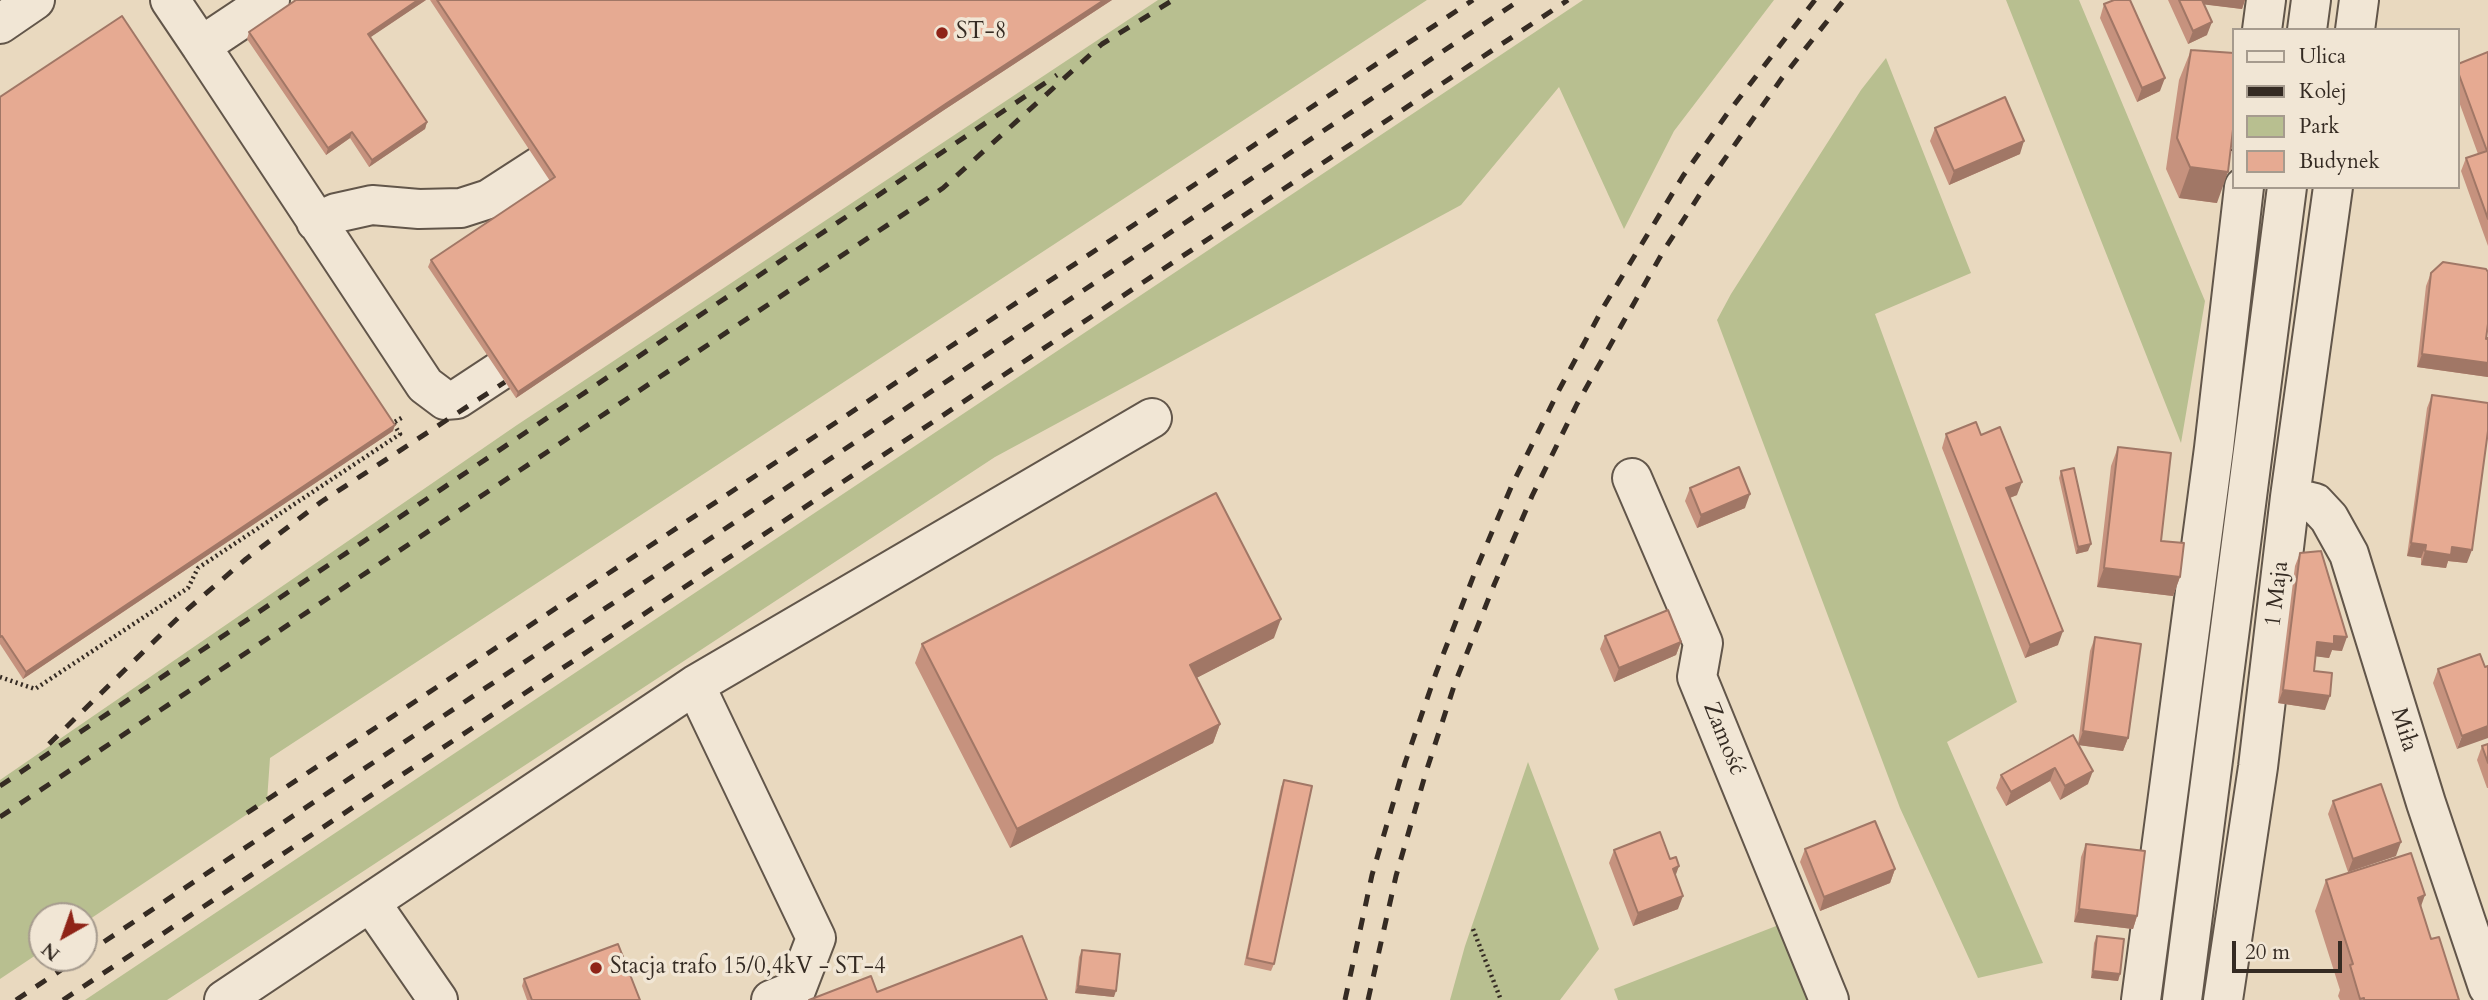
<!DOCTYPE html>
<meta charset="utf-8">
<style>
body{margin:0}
#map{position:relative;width:2488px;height:1000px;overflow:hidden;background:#e9d9bf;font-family:Cardo,serif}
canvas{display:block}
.legend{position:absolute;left:2232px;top:28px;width:228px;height:161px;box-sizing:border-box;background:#f1e6d5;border:2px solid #a69b8e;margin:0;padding:9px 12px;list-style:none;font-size:21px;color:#352b23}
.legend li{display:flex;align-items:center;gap:14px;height:35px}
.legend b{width:35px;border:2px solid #a69b8e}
.north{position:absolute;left:28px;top:902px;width:70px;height:70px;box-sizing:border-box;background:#f1e6d5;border:2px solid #a69b8e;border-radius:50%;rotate:220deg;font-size:19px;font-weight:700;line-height:28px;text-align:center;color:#352b23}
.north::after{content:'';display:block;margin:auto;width:24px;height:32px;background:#8f2418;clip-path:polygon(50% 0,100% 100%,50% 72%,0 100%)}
.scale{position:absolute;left:2232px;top:941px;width:110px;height:32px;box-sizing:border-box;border:4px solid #352b23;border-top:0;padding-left:9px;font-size:21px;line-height:24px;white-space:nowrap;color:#352b23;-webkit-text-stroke:5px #f1e6d5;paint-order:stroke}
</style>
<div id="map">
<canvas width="2488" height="1000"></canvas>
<ul class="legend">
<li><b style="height:9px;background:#f1e6d5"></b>Ulica</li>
<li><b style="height:9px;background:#352b23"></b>Kolej</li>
<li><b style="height:19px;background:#b8bf90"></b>Park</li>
<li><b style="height:19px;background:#e6aa92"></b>Budynek</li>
</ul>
<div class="north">N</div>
<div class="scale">20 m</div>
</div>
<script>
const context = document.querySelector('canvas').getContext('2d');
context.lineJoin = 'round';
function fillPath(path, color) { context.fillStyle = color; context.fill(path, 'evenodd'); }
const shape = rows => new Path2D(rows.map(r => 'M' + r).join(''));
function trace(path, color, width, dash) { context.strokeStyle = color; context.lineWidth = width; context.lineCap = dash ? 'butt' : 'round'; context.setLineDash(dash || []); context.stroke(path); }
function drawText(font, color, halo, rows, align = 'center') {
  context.font = font + ' Cardo,serif'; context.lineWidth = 7; context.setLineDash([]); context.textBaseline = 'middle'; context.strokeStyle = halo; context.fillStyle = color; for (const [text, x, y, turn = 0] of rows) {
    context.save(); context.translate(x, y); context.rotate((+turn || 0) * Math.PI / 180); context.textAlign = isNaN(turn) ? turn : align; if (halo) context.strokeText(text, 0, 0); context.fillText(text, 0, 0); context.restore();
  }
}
fillPath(shape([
 [1158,0,1427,0,270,758,267,801,84,923,84,916,42,916,42,951,0,979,0,780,517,425],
 [1583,0,1774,0,1674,131,1624,229,1559,87,1461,205,995,457,167,1000,85,1000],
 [2006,0,2079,0,2205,301,2181,443],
 [1886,58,1971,273,1875,314,2017,702,1947,742,2043,963,1978,978,1900,808,1717,320,1731,294,1861,90],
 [1528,762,1599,949,1560,1000,1450,1000,1465,946],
 [1789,921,1821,1000,1618,1000,1614,989]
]), '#b8bf90');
const minor = shape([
 [170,0,201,46,270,0],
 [0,24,35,0],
 [2262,30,2266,0],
 [2307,30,2311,0],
 [2355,30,2359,0],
 [201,46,425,385,445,400,457,399,498,372],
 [316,222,336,213,372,205,419,209,461,208,489,199,540,166],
 [1632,478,1703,643,1697,677,1829,1000],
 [2290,497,2315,503,2329,518,2349,554,2426,803,2488,987],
 [371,903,438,1000],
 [224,1000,695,685],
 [771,1000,796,990,816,938,695,685,1152,418],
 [2141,1000,2214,448,2244,187],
 [2182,1000,2287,187],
 [2223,1000,2258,767,2290,497,2333,187]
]);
trace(minor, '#62564a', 42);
trace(shape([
 [2232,151,2234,133],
 [0,677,35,689,188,588,198,568,400,434,393,423,403,417],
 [1473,929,1501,1000]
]), '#352b23', 4.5, [2, 3.5]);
trace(minor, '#f1e6d5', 38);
trace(shape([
 [49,744,182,614,246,559,321,502,505,382],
 [0,786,1057,75],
 [247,813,1473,0],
 [0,817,943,188,1102,44,1173,0],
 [84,955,1520,0],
 [16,1000,79,958],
 [63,1000,1568,0],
 [1345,1000,1372,875,1405,763,1436,673,1475,572,1512,485,1559,390,1604,306,1646,237,1683,176,1727,114,1815,0],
 [1368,1000,1396,876,1426,772,1455,683,1494,585,1532,496,1577,404,1664,250,1702,191,1782,78,1844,0]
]), '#352b23', 5, [12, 12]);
fillPath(shape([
 [426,0,370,37,427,122,425,129,369,167,350,138,326,155,247,39,249,32],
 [430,0,1112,0,944,110,516,398,428,267,431,260,550,181],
 [2168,0,2245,0,2242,9,2203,4,2207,35,2188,44],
 [2104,4,2160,91,2137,102,2100,18],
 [2191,50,2217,203,2179,198,2166,169,2179,80],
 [2488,52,2488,246,2461,171,2466,158,2478,154,2458,99,2458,64],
 [0,97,393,431,23,679,0,644],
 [1935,128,2020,154,1949,185,1930,141],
 [2431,273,2486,339,2488,338,2488,377,2417,367,2426,286],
 [2432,395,2467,563,2448,561,2446,568,2421,565,2421,558,2407,556,2427,408],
 [1946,434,1981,435,2017,495,2010,498,2058,645,2025,658,1942,448],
 [2118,447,2161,541,2180,577,2173,596,2097,587,2111,466],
 [2061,471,2088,551,2076,554,2059,478],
 [1690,488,1745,508,1697,528,1685,501],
 [2300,553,2342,651,2332,650,2329,658,2316,656,2314,671,2325,710,2278,703,2295,566],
 [1605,636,1681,642,1676,655,1614,682,1600,649],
 [2095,637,2128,738,2123,751,2079,745,2088,784,2060,800,2050,781,2006,806,1996,788,2001,775,2078,744,2090,651],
 [1274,638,1196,678,1220,724,1213,743,1010,848,915,663,922,644],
 [2488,666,2457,749,2433,683,2438,669],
 [2488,744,2488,788,2487,788,2477,760,2482,746],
 [1284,780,1274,964,1271,971,1244,965,1281,787],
 [2333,801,2396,856,2348,872,2328,814],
 [2086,844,2137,916,2133,929,2074,922,2081,857],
 [1805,849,1895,869,1890,883,1820,911,1800,862],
 [1614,850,1676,876,1678,909,1633,926,1609,863],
 [2326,880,2421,907,2431,939,2459,1000,2340,1000,2338,996,2340,990,2315,911],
 [2097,936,2120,974,2118,981,2091,978,2094,943],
 [1082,950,1114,997,1075,993,1079,957],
 [524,979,640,1000,527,1000,522,986]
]), '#c6927e');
fillPath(shape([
 [418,0,426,0,365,41,368,34],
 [1104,0,1112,0,944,110,516,398,518,392,947,103],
 [2193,0,2245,0,2242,9,2192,3],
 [2212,22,2207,35,2188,44,2193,31],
 [2165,78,2160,91,2137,102,2142,88],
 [427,122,425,129,369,167,372,160],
 [352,132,350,138,326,155,328,148],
 [2024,141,2020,154,1949,185,1954,171],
 [2190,167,2228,172,2217,203,2179,198],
 [2422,354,2488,363,2488,377,2417,367],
 [395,425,393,431,23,679,26,672],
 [2022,482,2017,495,2001,501,2006,488],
 [1750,494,1745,508,1697,528,1701,515],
 [2411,543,2426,545,2421,558,2407,556],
 [2091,544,2088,551,2076,554,2078,547],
 [2452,547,2472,550,2467,563,2448,561,2446,568,2421,565,2425,551],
 [2104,568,2180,577,2173,596,2097,587],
 [1281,619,1274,638,1183,685,1190,665],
 [2063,631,2058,645,2025,658,2030,645],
 [2334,636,2347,637,2342,651,2332,650,2329,658,2313,656,2317,642],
 [1681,642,1676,655,1614,682,1619,668],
 [2283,690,2330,696,2325,710,2278,703],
 [1220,724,1213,743,1010,848,1017,829],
 [2488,726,2488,738,2457,749,2462,736],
 [2083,731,2128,738,2123,751,2078,745],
 [2055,768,2050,781,2006,806,2011,792],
 [2093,771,2088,784,2060,800,2065,786],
 [2401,842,2396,856,2348,872,2353,859],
 [1679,866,1674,880,1673,869],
 [1895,869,1890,883,1820,911,1824,897],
 [2425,895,2414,926,2418,898],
 [1683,896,1678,909,1633,926,1638,913],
 [2079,909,2137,916,2133,929,2074,922],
 [2093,971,2120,974,2118,981,2091,978],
 [1078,986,1116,991,1114,997,1075,993]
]), '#a17766');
const building = shape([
 [296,0,418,0,368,34,427,122,372,160,352,132,328,148,249,32,296,0],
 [437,0,1104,0,947,103,518,392,431,260,555,177,437,0],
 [2114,0,2130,0,2165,78,2142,88,2104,4,2114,0],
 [2179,0,2202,0,2212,22,2193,31,2179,0],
 [122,16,395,425,26,672,2,636,0,637,0,97,122,16],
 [2191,50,2234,53,2234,121,2228,172,2190,167,2177,138,2191,50],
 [2488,52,2488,219,2466,158,2487,151,2458,72,2458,64,2488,52],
 [2005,97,2024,141,1954,171,1935,128,2005,97],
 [2443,262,2486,269,2488,272,2488,324,2486,339,2488,338,2488,363,2422,354,2431,273,2443,262],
 [2432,395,2488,403,2488,431,2472,550,2452,547,2451,555,2425,551,2426,545,2411,543,2432,395],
 [1976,422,1981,435,2000,427,2022,482,2006,488,2063,631,2030,645,1946,434,1976,422],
 [2118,447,2171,453,2161,541,2184,543,2180,577,2104,568,2118,447],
 [1739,467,1750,494,1701,515,1690,488,1739,467],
 [2074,468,2091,544,2078,547,2061,471,2074,468],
 [1216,493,1281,619,1190,665,1220,724,1017,829,922,644,1216,493],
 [2321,551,2347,637,2334,636,2334,644,2317,642,2314,671,2332,673,2330,696,2283,690,2300,553,2321,551],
 [1668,610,1681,642,1619,668,1605,636,1668,610],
 [2095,637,2141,644,2128,738,2083,731,2095,637],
 [2480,654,2485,667,2488,666,2488,726,2462,736,2438,669,2480,654],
 [2073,735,2093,771,2065,786,2055,768,2011,792,2001,775,2073,735],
 [2488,744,2488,763,2482,746,2488,744],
 [1284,780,1312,786,1274,964,1247,958,1284,780],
 [2381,784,2401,842,2353,859,2333,801,2381,784],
 [1875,821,1895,869,1824,897,1805,849,1875,821],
 [1660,832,1670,859,1676,857,1679,866,1673,869,1683,896,1638,913,1614,850,1660,832],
 [2086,844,2145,851,2137,916,2079,909,2086,844],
 [2411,853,2425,895,2418,898,2431,939,2439,937,2459,1000,2364,1000,2364,998,2360,999,2350,965,2353,964,2326,880,2411,853],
 [1022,936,1047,1000,809,1000,871,976,877,992,1022,936],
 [2097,936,2124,939,2120,974,2093,971,2097,936],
 [618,944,640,1000,532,1000,524,979,618,944],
 [1082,950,1120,954,1116,991,1078,986,1082,950]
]);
fillPath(building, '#e6aa92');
trace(building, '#a17766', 2);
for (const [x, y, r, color] of [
 [942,33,7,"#8f2418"],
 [596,968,7,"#8f2418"]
]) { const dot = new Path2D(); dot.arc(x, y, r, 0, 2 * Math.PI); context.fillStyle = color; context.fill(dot); trace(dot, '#f1e6d5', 2.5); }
drawText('23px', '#352b23', '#f1e6d5', [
 ["ST-8",956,33],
 ["Stacja trafo 15/0,4kV - ST-4",610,968]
], 'left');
drawText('23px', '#352b23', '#f1e6d5', [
 ["1 Maja",2278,594,-83],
 ["Miła",2403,730,73],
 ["Zamość",1723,739,68]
]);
</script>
